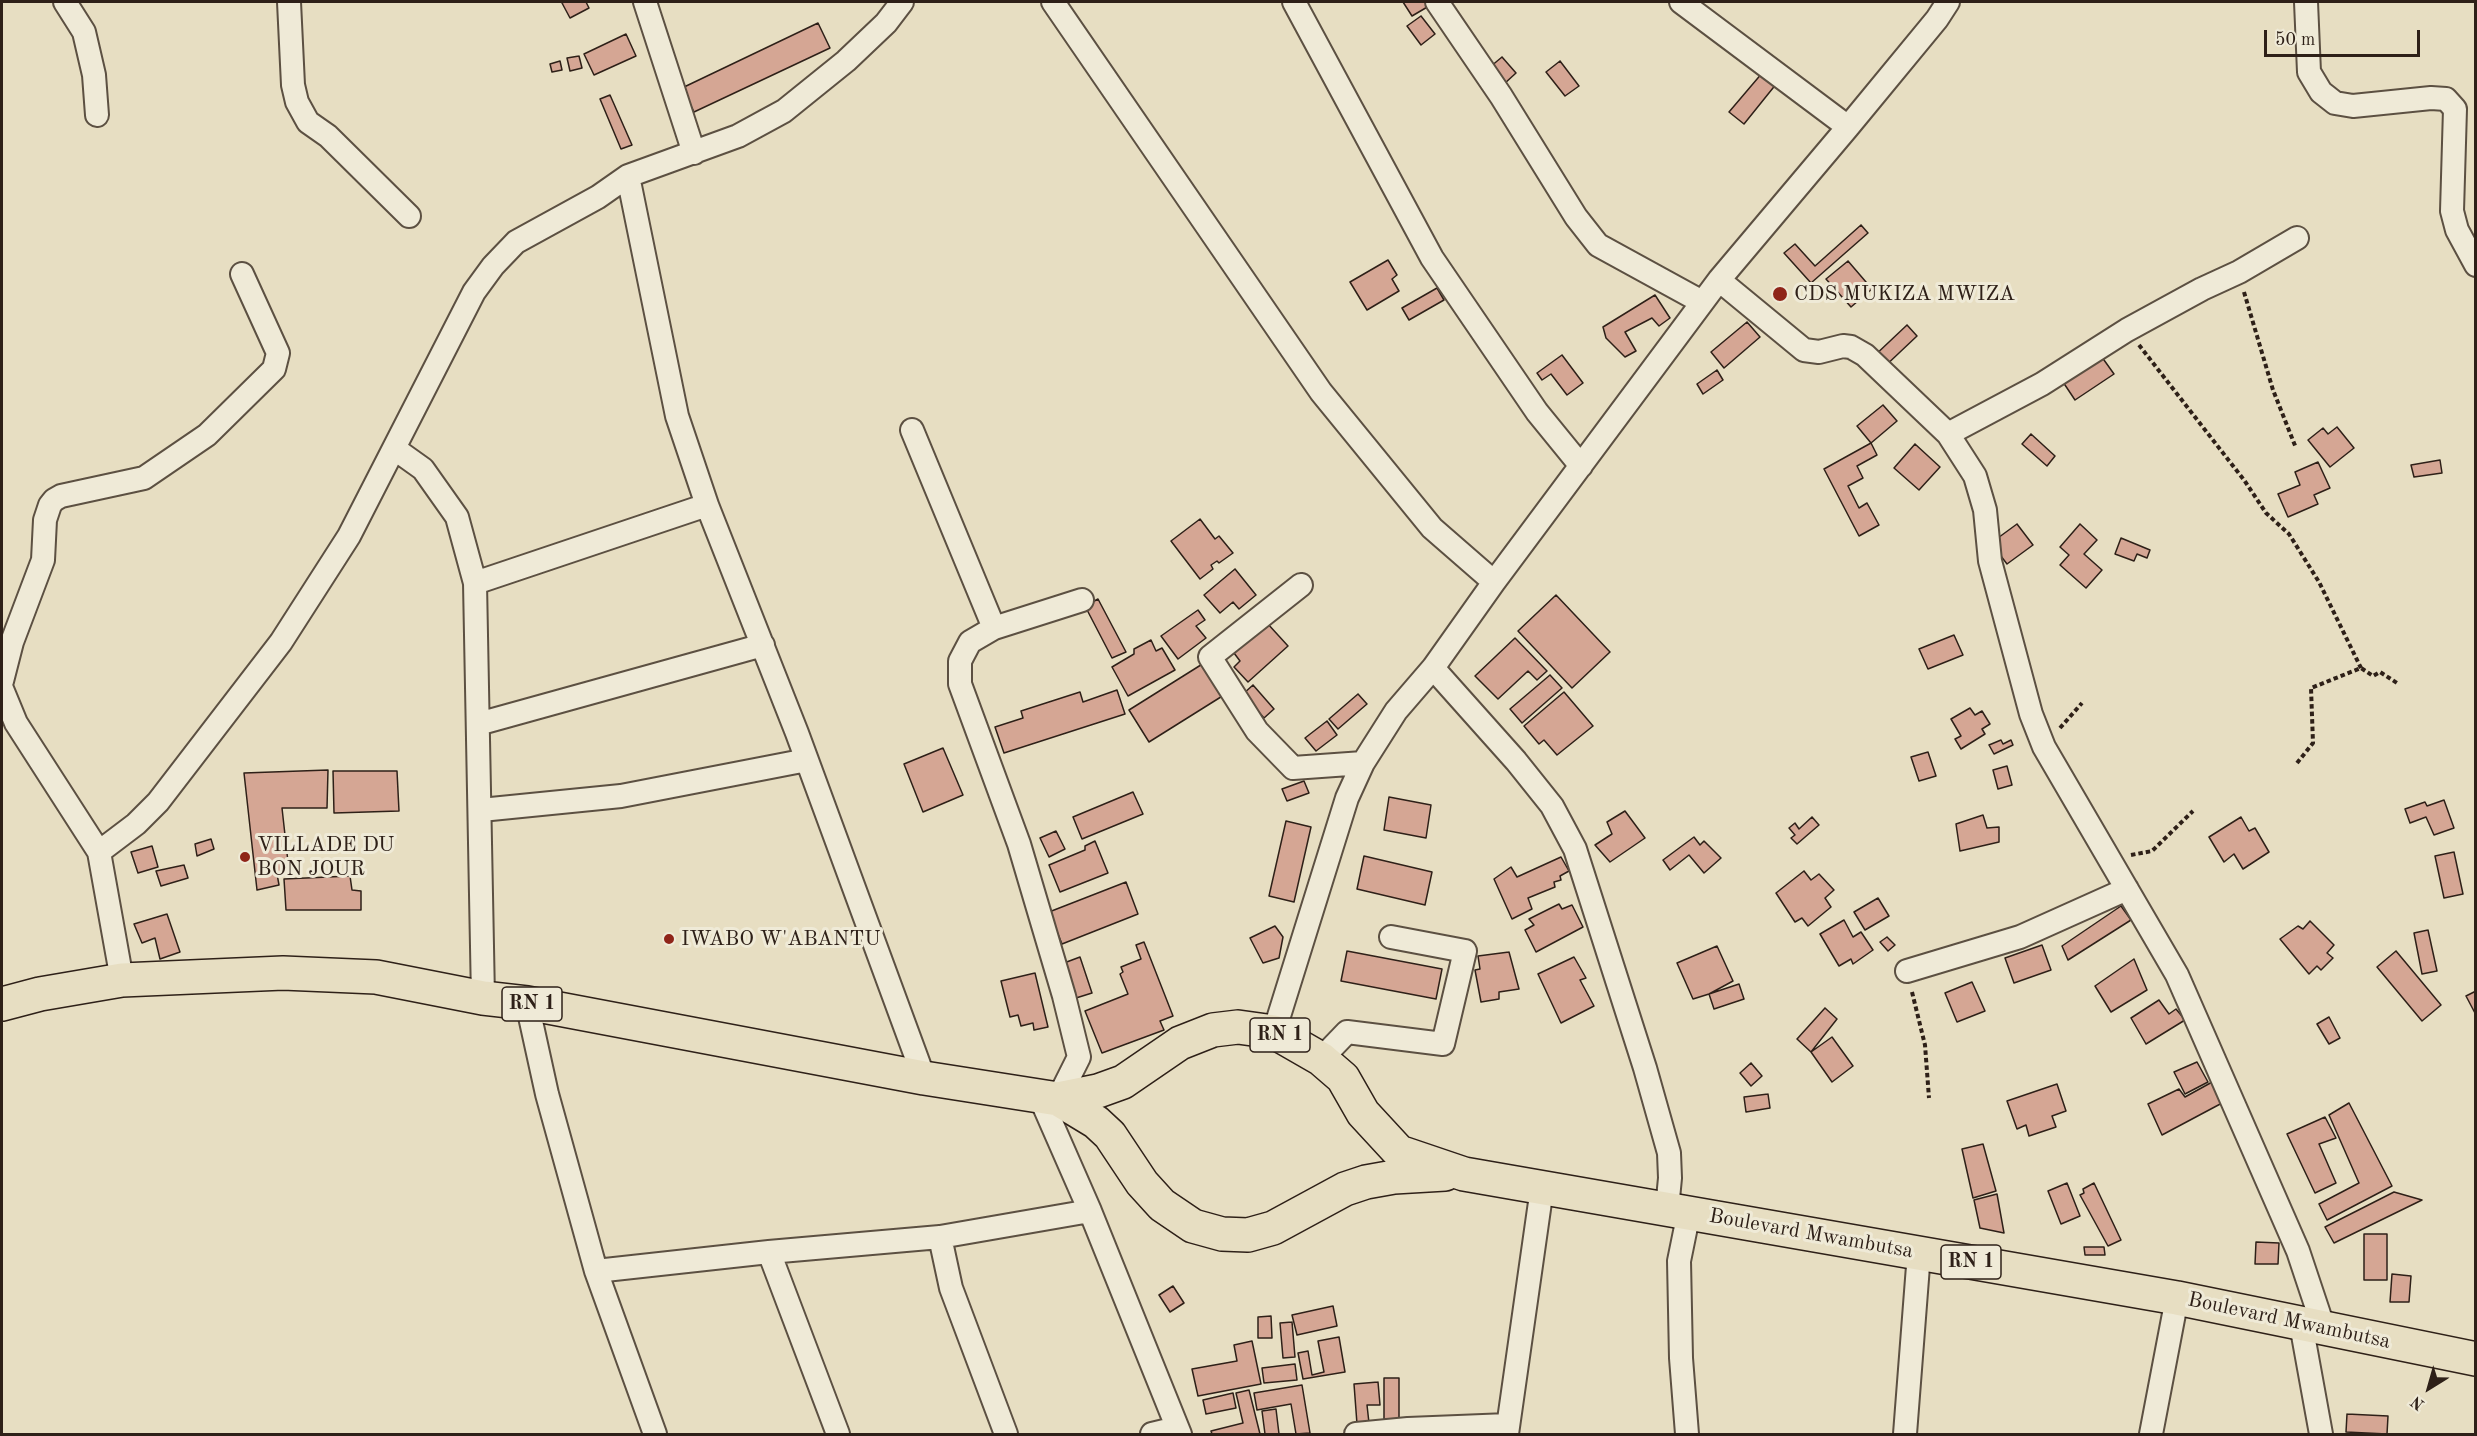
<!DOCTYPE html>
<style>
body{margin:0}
#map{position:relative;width:2477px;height:1436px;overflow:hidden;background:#e7dec2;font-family:"Old Standard TT",serif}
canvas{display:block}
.frame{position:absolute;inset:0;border:3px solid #2e2018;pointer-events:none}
.north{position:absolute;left:2399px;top:1358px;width:60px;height:60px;-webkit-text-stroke:4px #efead7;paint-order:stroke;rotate:217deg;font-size:16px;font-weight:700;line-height:24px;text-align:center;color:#2e2018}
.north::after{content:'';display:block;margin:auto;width:21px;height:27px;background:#2e2018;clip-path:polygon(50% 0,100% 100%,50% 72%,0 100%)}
.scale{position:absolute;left:2264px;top:30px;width:156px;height:27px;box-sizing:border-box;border:3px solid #2e2018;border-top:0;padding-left:8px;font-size:18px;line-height:21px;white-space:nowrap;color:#2e2018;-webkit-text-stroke:4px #efead7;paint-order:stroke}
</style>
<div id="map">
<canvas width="2477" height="1436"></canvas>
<div class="frame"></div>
<div class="north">N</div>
<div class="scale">50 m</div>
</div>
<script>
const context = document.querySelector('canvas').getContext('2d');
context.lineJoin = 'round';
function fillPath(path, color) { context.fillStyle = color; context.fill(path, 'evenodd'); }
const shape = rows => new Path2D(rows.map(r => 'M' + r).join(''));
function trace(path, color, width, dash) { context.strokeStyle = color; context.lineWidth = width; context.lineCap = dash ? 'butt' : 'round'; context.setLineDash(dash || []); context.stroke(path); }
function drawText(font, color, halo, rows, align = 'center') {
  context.font = font + ' "Old Standard TT",serif'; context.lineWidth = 6; context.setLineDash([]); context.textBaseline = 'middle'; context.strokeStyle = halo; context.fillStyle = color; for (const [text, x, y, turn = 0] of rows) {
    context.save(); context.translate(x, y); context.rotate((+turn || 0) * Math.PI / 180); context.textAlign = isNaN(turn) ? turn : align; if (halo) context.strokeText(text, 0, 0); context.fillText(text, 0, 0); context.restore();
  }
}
const building = shape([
 [564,2,586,2,589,8,570,18,562,3,564,2],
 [1403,2,1427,2,1429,6,1412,16,1403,2],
 [1421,16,1435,34,1421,45,1407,26,1421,16],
 [818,23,830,48,694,112,682,88,818,23],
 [626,34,636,56,594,75,584,54,626,34],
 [579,56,582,68,570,71,567,58,579,56],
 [1502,57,1516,73,1504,84,1490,67,1502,57],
 [560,61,562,70,552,72,550,64,560,61],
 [1560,61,1579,86,1565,96,1546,72,1560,61],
 [1763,72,1777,83,1744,124,1729,112,1763,72],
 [610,95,632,145,621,149,600,99,610,95],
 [1861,225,1868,233,1811,283,1784,253,1795,244,1815,266,1861,225],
 [1388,260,1397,275,1392,279,1399,291,1367,310,1350,282,1388,260],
 [1848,261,1872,289,1851,307,1826,279,1848,261],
 [1437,288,1444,300,1409,320,1402,308,1437,288],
 [1655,295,1670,318,1659,326,1652,318,1625,332,1636,351,1625,357,1606,338,1603,327,1655,295],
 [1747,322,1760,337,1724,368,1711,352,1747,322],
 [1907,325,1917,336,1881,370,1871,359,1907,325],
 [2099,353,2114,374,2075,400,2063,382,2099,353],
 [1562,355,1583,383,1567,395,1551,374,1542,380,1537,373,1562,355],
 [1717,370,1723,380,1703,394,1697,384,1717,370],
 [1883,405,1897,421,1871,443,1857,426,1883,405],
 [2337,427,2354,448,2330,467,2308,440,2323,428,2328,434,2337,427],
 [2031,434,2055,456,2047,466,2022,444,2031,434],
 [1871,443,1877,455,1857,466,1863,478,1848,486,1859,508,1867,503,1879,525,1859,536,1824,469,1871,443],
 [1915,444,1940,467,1919,490,1894,468,1915,444],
 [2440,460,2442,473,2414,477,2411,465,2440,460],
 [2318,462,2330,488,2314,495,2318,504,2288,517,2278,494,2300,485,2295,472,2318,462],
 [1200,519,1215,539,1219,536,1233,553,1219,563,1217,561,1211,565,1213,569,1200,579,1171,541,1200,519],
 [2017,524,2033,545,2007,564,1991,543,2017,524],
 [2080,524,2097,540,2084,554,2102,570,2086,588,2060,565,2069,555,2060,547,2080,524],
 [2121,538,2150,550,2147,558,2137,554,2134,561,2115,554,2121,538],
 [1235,569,1256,595,1239,609,1233,602,1220,613,1204,595,1235,569],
 [1556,595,1610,652,1572,688,1518,631,1556,595],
 [1098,599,1126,652,1112,658,1085,606,1098,599],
 [1198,610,1205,620,1196,626,1206,638,1178,659,1161,636,1198,610],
 [1267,623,1288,646,1248,682,1234,667,1240,661,1234,653,1267,623],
 [1954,635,1963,655,1928,669,1919,649,1954,635],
 [1515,638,1547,671,1537,680,1528,671,1498,699,1475,676,1515,638],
 [1151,640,1156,651,1162,648,1175,670,1128,696,1112,667,1134,654,1134,649,1151,640],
 [1204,663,1224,695,1149,742,1129,710,1204,663],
 [1550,675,1562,688,1522,723,1510,709,1550,675],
 [1253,685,1274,709,1264,718,1243,694,1253,685],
 [1117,690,1125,714,1004,753,995,727,1023,718,1021,711,1080,692,1083,702,1117,690],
 [1564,692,1593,726,1557,755,1544,740,1539,744,1524,726,1564,692],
 [1358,694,1367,704,1338,729,1329,719,1358,694],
 [1970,708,1975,715,1982,711,1990,724,1982,729,1985,734,1961,749,1955,739,1961,736,1951,719,1970,708],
 [1327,721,1337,735,1316,751,1305,738,1327,721],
 [2001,740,2003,744,2011,740,2013,745,1994,754,1989,745,2001,740],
 [943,748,963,795,923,812,904,764,943,748],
 [1928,752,1936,776,1919,781,1911,757,1928,752],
 [2007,766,2012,785,1998,789,1993,770,2007,766],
 [328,770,327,808,282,808,289,871,277,874,279,885,257,890,244,773,328,770],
 [333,771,397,771,399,811,334,813,333,771],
 [1304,781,1309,793,1287,801,1282,789,1304,781],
 [1133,792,1143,814,1082,839,1073,817,1133,792],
 [1389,797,1431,805,1426,838,1384,830,1389,797],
 [2444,800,2454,828,2434,835,2426,817,2410,823,2405,809,2425,802,2427,806,2444,800],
 [1625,811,1645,838,1610,862,1595,845,1612,834,1607,822,1625,811],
 [1983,815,1987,828,1999,827,1999,842,1960,851,1956,824,1983,815],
 [1812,817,1819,825,1797,844,1791,838,1795,835,1789,828,1795,823,1799,829,1812,817],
 [2241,817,2249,831,2255,828,2269,852,2243,869,2234,854,2224,862,2209,837,2241,817],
 [1286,821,1311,827,1294,902,1269,896,1286,821],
 [1056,831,1065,849,1049,857,1040,838,1056,831],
 [1694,837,1700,845,1704,841,1721,858,1704,873,1689,855,1670,870,1663,860,1694,837],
 [211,839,214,849,197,856,195,844,211,839],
 [1095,841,1108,873,1060,892,1049,865,1085,850,1085,846,1095,841],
 [152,846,158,867,138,873,131,852,152,846],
 [2454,852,2463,894,2444,898,2435,856,2454,852],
 [1364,856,1432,872,1425,905,1357,889,1364,856],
 [1561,857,1569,871,1560,876,1561,880,1554,882,1555,887,1528,898,1532,909,1512,919,1494,879,1511,867,1517,877,1561,857],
 [184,865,188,878,161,886,156,871,184,865],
 [1804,871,1811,880,1819,874,1834,890,1825,898,1831,907,1808,926,1802,918,1795,922,1776,893,1804,871],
 [350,876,352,890,361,891,361,910,286,910,284,879,350,876],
 [1126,882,1138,914,1062,944,1049,912,1126,882],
 [1878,898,1889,916,1865,930,1854,912,1878,898],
 [1559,904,1562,909,1572,905,1583,927,1536,952,1525,930,1534,925,1529,919,1559,904],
 [2121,906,2131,920,2068,960,2062,946,2121,906],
 [167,914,180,952,160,959,155,938,142,943,134,924,167,914],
 [1844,920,1853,937,1861,932,1873,950,1853,964,1851,959,1839,966,1820,934,1844,920],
 [2310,921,2334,945,2327,953,2333,958,2321,970,2317,966,2309,974,2280,939,2298,926,2303,929,2310,921],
 [1275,926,1283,937,1279,958,1263,963,1250,938,1275,926],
 [2428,930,2437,971,2422,974,2414,933,2428,930],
 [1887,937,1895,945,1888,951,1880,942,1887,937],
 [1144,942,1173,1016,1160,1021,1164,1030,1102,1053,1085,1011,1128,994,1120,974,1123,972,1121,967,1141,959,1136,945,1144,942],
 [2042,945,2051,970,2014,983,2005,958,2042,945],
 [1717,946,1733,981,1709,994,1693,999,1677,963,1717,946],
 [1347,951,1442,969,1436,999,1341,981,1347,951],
 [2396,951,2441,1005,2422,1021,2377,967,2396,951],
 [1509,952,1519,989,1499,992,1499,999,1481,1002,1475,970,1480,969,1478,956,1509,952],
 [1080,957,1092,993,1076,998,1064,963,1080,957],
 [1574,957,1586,978,1580,980,1594,1006,1561,1023,1538,974,1574,957],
 [2134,959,2147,990,2111,1012,2095,986,2134,959],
 [1035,973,1048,1027,1034,1030,1033,1023,1021,1026,1018,1015,1010,1017,1001,981,1035,973],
 [1972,982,1985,1011,1957,1022,1945,993,1972,982],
 [1739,984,1744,999,1714,1009,1709,994,1739,984],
 [2476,991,2476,1015,2466,996,2476,991],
 [2159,1000,2169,1014,2176,1009,2185,1020,2146,1044,2131,1018,2159,1000],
 [1825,1008,1837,1019,1811,1052,1797,1039,1825,1008],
 [2329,1017,2340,1038,2329,1044,2317,1024,2329,1017],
 [1832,1037,1853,1066,1832,1082,1811,1052,1832,1037],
 [2197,1062,2208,1082,2185,1094,2174,1072,2197,1062],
 [1751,1063,1762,1076,1751,1086,1740,1073,1751,1063],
 [2214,1081,2224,1102,2162,1135,2148,1104,2179,1089,2185,1097,2214,1081],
 [2057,1084,2066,1111,2052,1116,2056,1127,2029,1136,2026,1125,2017,1129,2007,1101,2057,1084],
 [1768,1094,1770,1108,1746,1112,1744,1097,1768,1094],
 [2349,1103,2392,1186,2327,1220,2319,1204,2359,1183,2329,1115,2349,1103],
 [2325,1117,2336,1138,2319,1144,2336,1183,2315,1193,2287,1134,2325,1117],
 [1983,1144,1996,1191,1973,1198,1962,1149,1983,1144],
 [2067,1183,2080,1216,2061,1224,2048,1191,2067,1183],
 [2094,1183,2121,1240,2108,1246,2080,1195,2084,1193,2083,1189,2094,1183],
 [2394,1192,2422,1200,2334,1243,2325,1227,2394,1192],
 [1997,1194,2004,1233,1980,1228,1974,1200,1997,1194],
 [2364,1234,2387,1234,2387,1280,2364,1280,2364,1234],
 [2256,1242,2279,1243,2278,1264,2255,1264,2256,1242],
 [2084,1247,2104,1247,2105,1255,2085,1255,2084,1247],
 [2392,1274,2411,1276,2409,1302,2390,1302,2392,1274],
 [1173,1286,1184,1303,1170,1312,1159,1295,1173,1286],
 [1333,1306,1337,1326,1297,1335,1292,1315,1333,1306],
 [1271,1316,1272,1338,1258,1338,1258,1317,1271,1316],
 [1292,1322,1295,1357,1283,1358,1280,1323,1292,1322],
 [1339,1337,1345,1372,1303,1379,1298,1353,1308,1351,1312,1375,1324,1372,1318,1341,1339,1337],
 [1252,1341,1261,1384,1198,1396,1192,1369,1237,1361,1234,1345,1252,1341],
 [1295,1364,1297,1380,1264,1383,1262,1368,1295,1364],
 [1384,1378,1399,1378,1399,1419,1384,1419,1384,1378],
 [1378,1382,1380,1405,1367,1405,1369,1423,1357,1424,1354,1384,1378,1382],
 [1302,1385,1310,1433,1296,1434,1291,1404,1257,1410,1254,1393,1302,1385],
 [1249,1390,1260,1434,1212,1434,1211,1431,1243,1423,1236,1393,1249,1390],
 [1233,1393,1236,1408,1206,1414,1203,1400,1233,1393],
 [1276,1409,1279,1434,1265,1434,1262,1411,1276,1409],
 [2347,1414,2388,1416,2387,1434,2346,1432,2347,1414]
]);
fillPath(building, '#d5a694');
trace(building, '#2e2018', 1.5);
const minor = shape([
 [65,2,84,32,94,75,97,115],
 [289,2,293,85,297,102,308,122,328,136,409,216],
 [645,2,694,153],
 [1053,2,1321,392,1432,528,1494,582],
 [1294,2,1432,258,1537,412,1581,466],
 [1437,2,1501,96,1576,217,1598,245,1702,302],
 [1681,2,1848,127],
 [2306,2,2309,72,2321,92,2335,103,2353,106,2431,98,2446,99,2455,109,2452,211,2457,230,2476,265],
 [628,176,677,416,707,505,797,733,924,1078],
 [1719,280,1804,350,1819,352,1843,346,1851,347,1865,355,1948,434,1975,476,1985,510,1990,561,2031,714,2044,747,2177,975,2298,1251,2324,1329],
 [912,430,994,628],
 [1948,434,2042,384,2127,330,2202,289,2239,272,2297,238],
 [395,449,423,469,457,517,475,583,483,998],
 [475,583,707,505],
 [1301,585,1210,657,1257,731,1293,768,1363,763],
 [1433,668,1516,761,1552,806,1575,849,1645,1068,1669,1153,1670,1178,1667,1209],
 [2,681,12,642,43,560,45,520,50,505,54,500,61,496,144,478,207,435,274,369,278,353,242,274],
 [2,689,16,723,99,852],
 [478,724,763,645],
 [481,810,621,796,807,760],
 [1907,971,2020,937,2127,889],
 [122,980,99,852,136,824,158,802,281,642,349,536,474,292,493,266,516,242,598,197,628,176,738,136,784,111,846,61,886,23,902,2],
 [527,1003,547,1094,596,1271,655,1434],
 [1274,1032,1347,798,1363,763,1396,711,1433,668,1494,582,1719,280,1848,127,1937,19,1948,2],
 [1321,1059,1347,1032,1443,1044,1465,951,1391,937],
 [1040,1097,1090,1211,1180,1434],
 [1058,1099,1079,1057,1064,996,1019,844,960,684,960,661,970,642,994,628,1082,600],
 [940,1237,951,1288,1006,1434],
 [769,1252,838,1434],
 [596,1271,769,1252,940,1237,1090,1211],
 [2301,1324,2321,1434],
 [1152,1434,1177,1428],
 [1356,1434,1408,1429,1508,1425],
 [1507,1434,1542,1188],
 [1687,1434,1681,1358,1679,1261,1689,1212],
 [1905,1434,1919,1253],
 [2151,1434,2177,1298]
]);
const trunk = shape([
 [2,1004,40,994,122,980,283,973,376,977,483,998,527,1003,924,1078,1058,1099,1098,1091,1123,1082,1180,1043,1213,1030,1238,1027,1274,1032,1321,1059,1343,1078,1363,1113,1399,1152,1464,1174,2177,1298,2476,1359],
 [1058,1099,1096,1122,1110,1135,1142,1183,1162,1205,1193,1226,1222,1234,1248,1235,1273,1228,1345,1189,1366,1182,1394,1177,1445,1174]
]);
trace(minor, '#5c5042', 26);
trace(trunk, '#2e2018', 36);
trace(shape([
 [2244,292,2273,390,2296,448],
 [2139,345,2244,480,2266,513,2289,534,2319,582,2361,668],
 [2060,728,2082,703],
 [2297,763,2313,743,2311,688,2361,668,2373,676,2380,672,2397,683],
 [2131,855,2152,851,2193,811],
 [1912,992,1925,1045,1929,1098]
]), '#2e2018', 4, [4.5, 3]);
trace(minor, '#efead7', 22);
trace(trunk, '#e7dec2', 33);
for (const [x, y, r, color] of [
 [1780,294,8,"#8f2418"],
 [245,857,6,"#8f2418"],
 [669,939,6,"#8f2418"]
]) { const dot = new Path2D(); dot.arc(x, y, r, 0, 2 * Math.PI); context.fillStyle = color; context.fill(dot); trace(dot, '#efead7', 2); }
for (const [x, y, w] of [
 [532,1004,60],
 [1280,1035,60],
 [1971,1262,60]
]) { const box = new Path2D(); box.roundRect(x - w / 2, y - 17, w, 34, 4.5); context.fillStyle = '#efead7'; context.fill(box); trace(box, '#2e2018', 1.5); }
drawText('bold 20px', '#2e2018', null, [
 ["RN 1",532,1004],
 ["RN 1",1280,1035],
 ["RN 1",1971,1262]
]);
drawText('21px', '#2e2018', '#efead7', [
 ["CDS MUKIZA MWIZA",1794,294],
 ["VILLADE DU",257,845],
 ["BON JOUR",257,869],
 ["IWABO W'ABANTU",681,939]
], 'left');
drawText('21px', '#2e2018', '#efead7', [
 ["Boulevard Mwambutsa",1811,1234,10],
 ["Boulevard Mwambutsa",2289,1321,12]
]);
</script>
